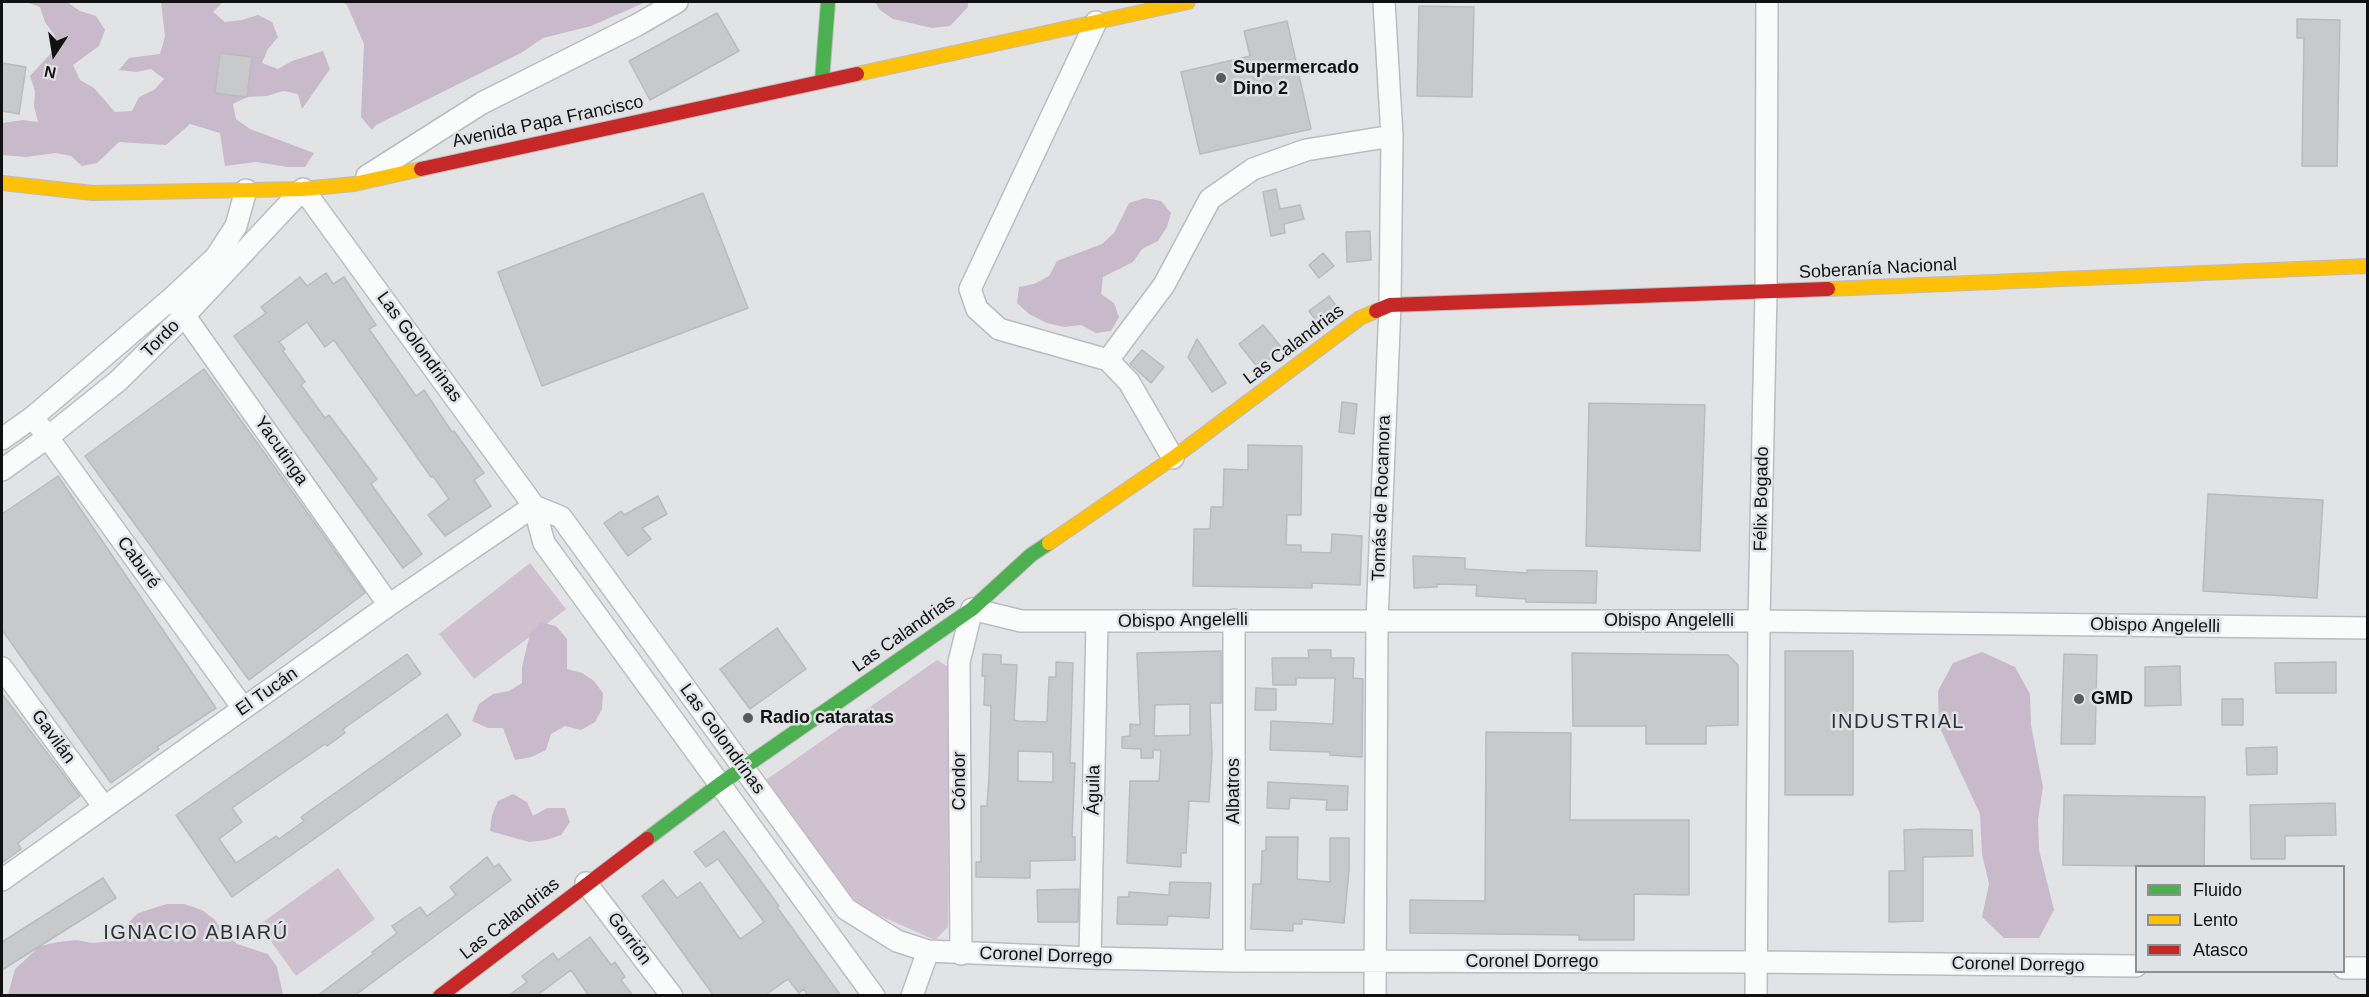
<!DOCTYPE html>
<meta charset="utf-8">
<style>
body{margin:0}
#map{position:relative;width:2369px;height:997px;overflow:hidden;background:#e1e3e5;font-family:Helvetica,sans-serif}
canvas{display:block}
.frame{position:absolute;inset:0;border:3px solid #111112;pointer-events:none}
.legend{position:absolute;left:2135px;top:865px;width:210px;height:108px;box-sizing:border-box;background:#e0e3e6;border:2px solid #8d8f91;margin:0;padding:8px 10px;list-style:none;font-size:18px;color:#111112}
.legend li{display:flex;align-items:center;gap:12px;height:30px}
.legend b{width:30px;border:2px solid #8d8f91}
.north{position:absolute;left:24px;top:24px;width:60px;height:60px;-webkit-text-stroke:4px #e0e3e6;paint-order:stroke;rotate:192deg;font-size:16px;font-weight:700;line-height:24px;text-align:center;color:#111112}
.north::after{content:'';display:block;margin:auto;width:21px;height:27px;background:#111112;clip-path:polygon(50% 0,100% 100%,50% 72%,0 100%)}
</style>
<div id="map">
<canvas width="2369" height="997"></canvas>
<div class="frame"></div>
<ul class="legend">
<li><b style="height:8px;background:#4caf50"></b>Fluido</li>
<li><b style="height:8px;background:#ffc107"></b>Lento</li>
<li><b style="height:8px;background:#c62828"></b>Atasco</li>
</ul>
<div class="north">N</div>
</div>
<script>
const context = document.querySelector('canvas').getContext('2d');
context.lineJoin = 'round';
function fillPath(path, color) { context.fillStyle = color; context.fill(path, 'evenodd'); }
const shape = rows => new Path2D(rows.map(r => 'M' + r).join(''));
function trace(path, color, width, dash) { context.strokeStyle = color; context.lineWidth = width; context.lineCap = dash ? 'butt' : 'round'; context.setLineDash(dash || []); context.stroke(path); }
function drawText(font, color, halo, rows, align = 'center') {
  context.font = font + ' Helvetica,sans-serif'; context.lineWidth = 5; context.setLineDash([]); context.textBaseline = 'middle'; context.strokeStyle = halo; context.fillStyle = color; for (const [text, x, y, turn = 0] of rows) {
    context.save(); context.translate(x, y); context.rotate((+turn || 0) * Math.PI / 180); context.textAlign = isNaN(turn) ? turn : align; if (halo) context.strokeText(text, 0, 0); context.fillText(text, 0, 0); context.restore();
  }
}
fillPath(shape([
 [530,563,566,609,474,679,439,634],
 [937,660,950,668,948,927,935,940,851,903,766,780],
 [338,868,375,919,296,976,259,925]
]), '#cfc1d0');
fillPath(shape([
 [2,2,67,2,80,11,96,16,105,30,99,46,73,65,80,80,94,88,115,112,132,111,139,97,154,90,164,79,151,69,136,72,119,70,129,58,160,54,165,36,161,2,223,2,213,12,225,22,242,20,258,15,272,22,278,37,268,49,262,63,278,69,292,61,323,51,330,69,302,109,298,94,283,91,267,96,247,97,233,104,236,119,250,129,314,153,305,167,288,167,256,162,225,166,220,133,190,124,166,145,119,142,97,163,82,166,71,156,56,153,26,157,2,155,2,123,23,120,38,122,34,106,35,91,30,76,52,52,55,36,45,22,40,7,26,2],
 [342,2,646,2,591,26,543,38,521,53,376,125,372,130,361,117,364,44,347,5],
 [875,2,968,2,968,7,950,26,932,28,893,19,880,10],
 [1145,198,1161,201,1171,213,1167,227,1158,241,1142,249,1133,262,1103,277,1101,294,1114,303,1119,317,1111,331,1096,333,1081,325,1064,327,1047,323,1029,314,1017,303,1019,287,1034,284,1049,276,1057,261,1102,244,1114,233,1129,203],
 [540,622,556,626,567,639,567,669,582,673,594,681,603,693,602,709,595,722,581,730,565,726,551,734,546,750,531,757,515,760,503,728,488,728,472,721,479,704,493,694,509,691,522,683,522,667,530,634],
 [1982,652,2015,667,2030,694,2031,725,2043,787,2038,819,2039,850,2054,910,2039,938,2004,938,1982,917,1989,884,1982,854,1980,814,1939,726,1938,691,1953,663],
 [513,794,527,802,533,816,547,808,565,808,570,822,561,835,546,840,529,842,490,831,492,815,498,801],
 [167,904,184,904,202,910,215,920,224,933,237,944,268,954,277,967,283,995,8,995,15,969,40,946,58,942,76,940,92,943,125,940,126,925,138,913]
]), '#c9bacb');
const building = shape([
 [1419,6,1474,7,1472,97,1417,96,1419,6],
 [717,13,739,51,650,100,629,61,717,13],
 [2297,19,2340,20,2337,166,2302,166,2304,38,2297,38,2297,19],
 [1287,21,1311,129,1200,154,1181,72,1250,56,1244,31,1287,21],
 [220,53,252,57,247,97,215,93,220,53],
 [2,63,26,67,19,114,2,111,2,63],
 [1276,189,1280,209,1300,205,1304,219,1284,224,1285,233,1271,236,1263,192,1276,189],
 [703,193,748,308,542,386,498,272,703,193],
 [1370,231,1371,260,1347,262,1346,232,1370,231],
 [1323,253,1334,266,1319,278,1309,265,1323,253],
 [326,273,333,284,344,277,376,325,369,329,416,396,424,390,452,432,454,431,484,473,474,480,491,506,445,536,428,515,449,499,433,476,431,477,334,340,325,347,307,322,279,342,285,349,283,351,305,382,301,385,325,418,329,415,377,479,371,484,422,554,403,568,234,336,266,313,261,307,300,277,307,286,326,273],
 [1329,296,1340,311,1320,326,1309,311,1329,296],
 [1263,325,1283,349,1258,368,1239,344,1263,325],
 [1197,339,1226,383,1212,392,1188,357,1197,339],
 [1142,350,1164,367,1151,383,1130,364,1142,350],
 [204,369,365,593,249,680,85,456,204,369],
 [1342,402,1357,404,1354,434,1339,432,1342,402],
 [1589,403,1705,405,1700,551,1586,546,1589,403],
 [1248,445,1302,446,1301,515,1287,515,1286,545,1301,545,1301,552,1331,553,1332,534,1362,536,1360,585,1312,583,1312,588,1193,586,1194,529,1210,529,1211,507,1223,507,1224,469,1248,470,1248,445],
 [58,476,216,708,157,747,159,749,111,783,2,630,2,514,58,476],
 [2208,494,2323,500,2317,598,2203,591,2208,494],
 [658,496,667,514,642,528,651,539,628,556,604,523,621,511,624,515,658,496],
 [1413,556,1465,558,1465,569,1527,573,1527,570,1597,571,1596,603,1526,602,1526,599,1476,596,1477,585,1437,584,1437,587,1414,588,1413,556],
 [777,628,806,669,750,709,720,669,777,628],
 [1308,650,1331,650,1331,658,1354,658,1353,678,1363,679,1362,757,1330,755,1330,752,1270,750,1271,721,1333,724,1335,678,1296,678,1296,685,1273,685,1272,658,1309,658,1308,650],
 [1221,651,1221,703,1210,703,1212,755,1209,802,1189,801,1186,853,1181,853,1181,867,1127,863,1130,781,1159,781,1161,750,1153,750,1153,758,1141,758,1141,749,1122,748,1122,737,1130,736,1130,724,1140,725,1137,653,1221,651],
 [1190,704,1190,735,1154,736,1155,705,1190,704],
 [1785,651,1853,651,1853,795,1785,795,1785,651],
 [1572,653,1728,655,1738,665,1738,725,1706,726,1706,744,1646,744,1646,726,1573,726,1572,653],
 [407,654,421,674,343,729,345,733,327,746,325,744,232,808,242,822,219,839,236,863,276,836,279,839,304,821,301,817,447,714,461,735,232,897,176,815,407,654],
 [983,654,1001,655,1001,664,1017,665,1014,720,1018,721,1047,722,1049,677,1056,677,1056,662,1073,663,1070,763,1075,763,1072,837,1075,837,1075,860,1030,861,1030,878,976,877,976,862,981,862,981,806,987,806,989,778,991,706,984,705,985,676,982,676,983,654],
 [1018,751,1053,752,1053,782,1018,781,1018,751],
 [2064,654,2097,655,2095,744,2061,744,2064,654],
 [2336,662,2336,693,2276,693,2275,663,2336,662],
 [2180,666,2181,705,2145,706,2145,667,2180,666],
 [1256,688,1276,689,1276,710,1255,710,1256,688],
 [2,694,80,796,18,843,21,849,2,863,2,694],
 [2222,699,2243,699,2243,725,2222,725,2222,699],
 [1486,732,1571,733,1570,820,1689,820,1689,895,1634,894,1634,940,1579,940,1579,935,1410,933,1410,900,1485,901,1486,732],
 [2277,747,2277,774,2247,775,2246,748,2277,747],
 [1268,782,1348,786,1347,810,1326,810,1327,800,1290,798,1289,809,1267,808,1268,782],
 [2064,795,2205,797,2204,867,2063,865,2064,795],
 [2335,803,2336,835,2285,836,2285,859,2251,859,2250,805,2335,803],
 [1923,829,1972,830,1973,856,1923,857,1923,921,1889,922,1889,871,1905,871,1904,830,1923,829],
 [724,831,779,906,777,907,841,996,808,996,804,989,799,993,788,979,764,996,714,996,642,896,663,880,677,898,700,882,740,939,764,922,718,859,706,867,694,852,724,831],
 [1266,837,1298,837,1297,879,1330,882,1330,838,1349,838,1349,871,1344,923,1302,919,1302,924,1293,924,1293,931,1251,929,1253,884,1261,884,1262,851,1266,850,1266,837],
 [487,857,494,867,499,864,511,880,354,996,317,996,373,954,372,952,397,933,392,926,420,907,427,916,456,895,450,887,487,857],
 [103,878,116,898,2,970,2,942,103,878],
 [1170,882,1211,883,1209,918,1168,916,1167,925,1117,924,1118,897,1129,897,1129,892,1169,895,1170,882],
 [1079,889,1078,922,1038,922,1037,890,1079,889],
 [590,937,611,965,615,962,625,977,621,980,633,996,589,996,571,970,536,996,508,996,527,982,522,976,553,953,558,960,590,937]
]);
fillPath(building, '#c7c9ca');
trace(building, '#babbbc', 1.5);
const street = shape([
 [1096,22,970,289,977,309,999,329,1108,360,1129,382,1173,458],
 [367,176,482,103,637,25,677,2],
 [172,298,389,605],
 [1108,360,1164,285,1210,199,1253,169,1306,150,1392,136],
 [33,417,243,708],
 [2,439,33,417,172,298,216,257,236,226,246,190],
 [2,470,48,437,118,381,185,315,303,189,534,506,544,543,874,996],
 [534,506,561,517,846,909,897,941,928,951,1090,958,1234,961,1756,962,2136,966],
 [2,668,104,807],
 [2,880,389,605,534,506],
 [586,883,672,996],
 [961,954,959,662,972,609,1021,621,1759,621,2368,628],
 [1090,958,1097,622],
 [1234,961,1234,620],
 [2344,968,2368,968],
 [912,996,928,951],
 [1375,996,1377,621,1390,305,1392,136,1384,2],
 [1756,996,1759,621,1766,292,1767,2]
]);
const fast = shape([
 [822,80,828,2],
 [647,839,720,784,972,609,1031,555,1049,543]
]);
const slow = shape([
 [857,74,1188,2],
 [2,183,93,193,303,189,354,184,421,169],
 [1828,289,2368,266],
 [1049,543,1173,458,1360,318,1376,311]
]);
const jam = shape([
 [421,169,857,74],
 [1376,311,1390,305,1828,289],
 [440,996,647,839]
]);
trace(street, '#bcbcbe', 24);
trace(fast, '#bcbcbe', 16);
trace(slow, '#bcbcbe', 16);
trace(jam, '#bcbcbe', 16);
trace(street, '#fafbfb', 21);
trace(fast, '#4caf50', 14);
trace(slow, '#ffc107', 14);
trace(jam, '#c62828', 14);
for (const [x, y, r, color] of [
 [1221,78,6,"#5a5a5c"],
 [2079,699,6,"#5a5a5c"],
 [748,718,6,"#5a5a5c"]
]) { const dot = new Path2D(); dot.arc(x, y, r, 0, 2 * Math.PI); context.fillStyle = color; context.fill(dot); trace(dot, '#e0e3e6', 2); }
drawText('bold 18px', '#111112', '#e0e3e6', [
 ["Supermercado",1233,68],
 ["Dino 2",1233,89],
 ["GMD",2091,699],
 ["Radio cataratas",760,718]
], 'left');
drawText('18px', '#111112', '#e0e3e6', [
 ["Avenida Papa Francisco",548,122,-12],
 ["Soberanía Nacional",1878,269,-3],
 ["Tordo",161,339,-45],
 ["Las Calandrias",1294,345,-37],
 ["Las Golondrinas",419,347,54],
 ["Yacutinga",281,451,55],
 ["Tomás de Rocamora",1382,498,-88],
 ["Félix Bogado",1762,499,-89],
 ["Caburé",138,563,54],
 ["Obispo Angelelli",1183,621,-1],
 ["Obispo Angelelli",1669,621],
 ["Obispo Angelelli",2155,626,1],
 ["Las Calandrias",904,634,-35],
 ["El Tucán",267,692,-35],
 ["Gavilán",53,737,54],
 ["Las Golondrinas",722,739,54],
 ["Cóndor",960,781,-90],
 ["Águila",1094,790,-89],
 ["Albatros",1234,791,-90],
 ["Las Calandrias",510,919,-38],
 ["Gorrión",629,939,53],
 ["Coronel Dorrego",1046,956,2],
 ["Coronel Dorrego",1532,962],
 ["Coronel Dorrego",2018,965,1]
]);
context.letterSpacing = '1.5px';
drawText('20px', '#303134', '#e0e3e6', [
 ["INDUSTRIAL",1898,722],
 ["IGNACIO ABIARÚ",196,933]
]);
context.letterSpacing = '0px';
</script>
